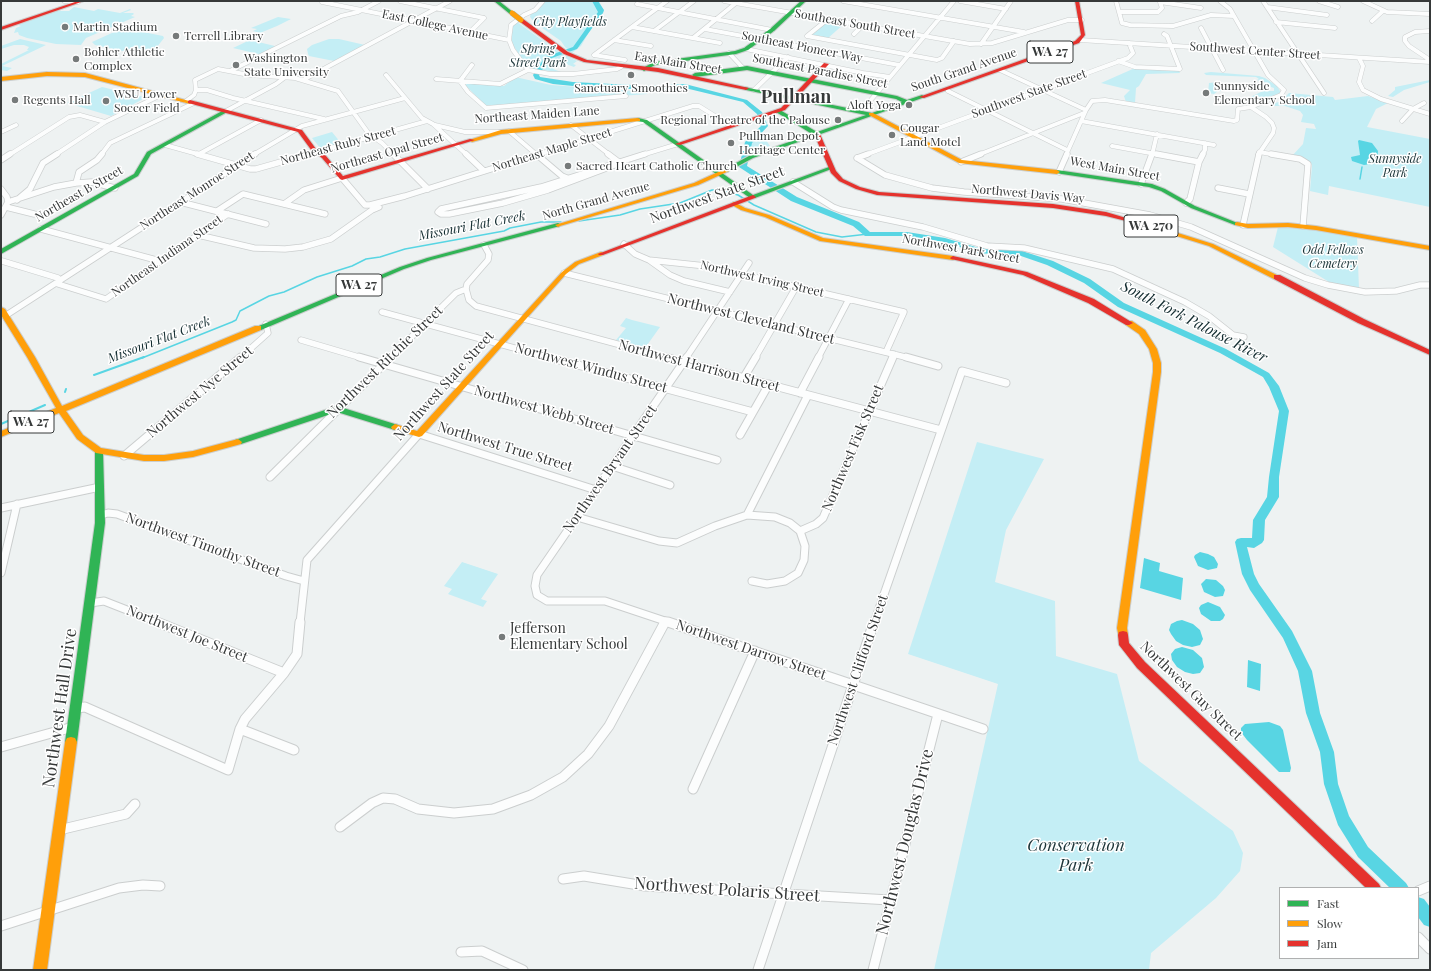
<!DOCTYPE html>
<style>
body{margin:0}
#map{position:relative;width:1431px;height:971px;overflow:hidden;background:#eef2f2;font-family:"Playfair Display",serif}
canvas{display:block}
.frame{position:absolute;inset:0;border:2px solid #363939;pointer-events:none}
.legend{position:absolute;left:1279px;top:887px;width:140px;height:72px;box-sizing:border-box;background:#fff;border:1px solid #afb0b0;margin:0;padding:5px 7px;list-style:none;font-size:12px;color:#363939}
.legend li{display:flex;align-items:center;gap:8px;height:20px}
.legend b{width:20px;border:1px solid #afb0b0}
</style>
<div id="map">
<canvas width="1431" height="971"></canvas>
<div class="frame"></div>
<ul class="legend">
<li><b style="height:5px;background:#30b455"></b>Fast</li>
<li><b style="height:5px;background:#ff9f0a"></b>Slow</li>
<li><b style="height:5px;background:#e5322d"></b>Jam</li>
</ul>
</div>
<script>
const context = document.querySelector('canvas').getContext('2d');
context.lineJoin = 'round';
function fillPath(path, color) { context.fillStyle = color; context.fill(path, 'evenodd'); }
const shape = rows => new Path2D(rows.map(r => 'M' + r).join(''));
function trace(path, color, width, dash) { context.strokeStyle = color; context.lineWidth = width; context.lineCap = dash ? 'butt' : 'round'; context.setLineDash(dash || []); context.stroke(path); }
function drawText(font, color, halo, rows, align = 'center') {
  context.font = font + ' "Playfair Display",serif'; context.lineWidth = 3; context.setLineDash([]); context.textBaseline = 'middle'; context.strokeStyle = halo; context.fillStyle = color; for (const [text, x, y, turn = 0] of rows) {
    context.save(); context.translate(x, y); context.rotate((+turn || 0) * Math.PI / 180); context.textAlign = isNaN(turn) ? turn : align; if (halo) context.strokeText(text, 0, 0); context.fillText(text, 0, 0); context.restore();
  }
}
fillPath(shape([
 [543,1,599,1,604,11,595,22,581,46,572,53,565,47,561,41,535,23,530,17,531,12],
 [74,7,94,11,98,9,120,13,130,9,131,10,123,13,133,13,134,14,131,16,135,17,86,38,81,45,56,44,27,38,19,35,18,32,14,33,16,28,21,26,18,25,57,11,69,11],
 [278,17,291,19,277,26,260,33,253,31,257,29,251,28],
 [828,21,845,23,827,39,811,36],
 [517,22,560,53,577,61,573,64,576,65,574,67,563,63,553,69,561,72,529,69,512,44,512,25],
 [123,28,163,36,164,38,157,47,141,55,95,45,92,42],
 [20,39,46,45,2,66,12,68,7,71,1,70,1,64,29,50,27,50,29,47,24,45,14,45,1,49,1,46],
 [329,39,339,39,365,45,334,61,309,56,308,54,307,49,312,45],
 [250,40,279,47,263,55,233,48],
 [1135,68,1179,71,1180,73,1146,74,1139,86,1136,88,1135,103,1126,102,1124,96,1130,90,1101,83],
 [1211,72,1259,76,1265,78,1277,86,1280,91,1280,93,1248,105,1242,105,1237,102,1221,100,1218,98,1219,97,1235,100,1244,100,1263,91,1274,91,1274,88,1268,86,1268,83,1257,80,1259,79,1256,77,1206,75,1204,73],
 [515,77,551,85,648,92,647,94,489,106,485,105,465,85,469,83,504,86],
 [1430,80,1430,82,1404,90,1393,97,1388,96,1395,90,1395,87],
 [1218,82,1227,85,1236,87,1234,89,1222,88,1222,91,1218,91,1214,94,1208,93,1209,83],
 [102,87,144,97,145,98,111,116,67,103],
 [1289,93,1333,97,1335,100,1368,96,1388,103,1376,109,1367,127,1430,139,1430,207,1329,186,1328,195,1310,191,1312,165,1310,162,1292,156,1303,144,1306,128,1316,129,1314,124,1301,122,1303,115,1300,111,1285,106,1275,106,1272,104,1282,101,1288,102,1285,97],
 [332,132,341,143,321,149,312,138],
 [762,134,770,146,748,154,751,142],
 [1278,227,1326,231,1357,237,1359,289,1329,282,1273,247],
 [626,318,632,320,660,327,645,348,616,340,626,328,620,326],
 [977,442,1044,459,1006,530,995,582,1055,601,1056,656,1117,674,1139,761,1233,831,1243,853,1240,871,1216,898,1151,953,1149,970,934,970,998,684,908,654],
 [462,562,498,574,481,599,487,601,483,607,448,594,452,589,444,586]
]), '#c4eef5');
fillPath(shape([
 [1359,140,1372,143,1378,151,1377,163,1364,165,1352,161,1351,157,1360,155,1358,141],
 [1200,552,1208,554,1214,557,1218,564,1217,568,1208,570,1198,566,1194,557,1195,555],
 [1144,558,1160,563,1159,571,1183,578,1181,600,1140,588],
 [1206,579,1216,580,1223,586,1225,590,1223,596,1215,597,1204,592,1201,584],
 [1208,602,1220,607,1225,615,1223,619,1220,621,1211,621,1201,614,1199,608,1201,605],
 [1182,620,1193,624,1200,630,1203,639,1200,645,1192,647,1183,645,1176,641,1171,634,1169,630,1171,624,1177,621],
 [1182,647,1193,650,1202,658,1204,667,1200,673,1193,674,1185,672,1177,667,1172,660,1171,654,1175,649],
 [1248,660,1261,664,1260,691,1247,687],
 [1269,722,1280,726,1283,730,1291,768,1290,772,1279,772,1247,740,1241,732,1241,728,1245,724]
]), '#58d5e3');
trace(shape([
 [1360,179,1362,167],
 [579,221,620,215,640,209,680,203,712,190,720,190,738,195,754,205,816,232,842,237,868,234],
 [142,358,232,322,236,320,240,311,269,296,284,292,317,277,352,266,366,259,380,257,405,249,504,231,510,228,541,222,561,222]
]), '#58d5e3', 1.5);
trace(shape([
 [94,375,144,357],
 [65,392,66,389],
 [1,424,45,405]
]), '#58d5e3', 2);
fillPath(shape([
 [592,1,598,1,604,10,603,13,577,49,549,59,539,75,540,77,573,82,651,86,685,84,747,100,762,112,768,126,752,143,747,166,797,197,859,222,870,232,907,232,945,238,979,248,1022,251,1053,261,1090,279,1124,303,1226,349,1269,373,1279,386,1289,411,1279,477,1279,497,1265,520,1264,540,1262,543,1254,548,1247,547,1254,574,1259,584,1292,631,1312,671,1320,713,1334,752,1338,784,1349,816,1368,847,1406,883,1409,888,1390,888,1358,857,1338,825,1324,784,1320,752,1306,713,1298,671,1283,638,1250,590,1242,574,1235,542,1237,539,1241,538,1252,538,1253,520,1267,497,1269,477,1279,411,1269,387,1263,377,1220,353,1118,307,1084,283,1047,265,1021,256,978,253,944,242,907,236,865,236,853,226,791,201,739,167,745,142,761,126,757,114,743,102,685,88,651,90,573,86,553,84,535,79,533,75,545,57,573,47,598,12,592,1],
 [1418,897,1424,899,1430,907,1430,927,1424,925,1418,917,1418,897]
]), '#58d5e3');
const streetFar3 = shape([
 [64,1,78,2],
 [400,1,484,18],
 [724,1,970,44,992,43,1068,20,1082,20],
 [843,1,1024,32],
 [960,1,1006,9],
 [1116,1,1122,23,1130,25,1173,26,1211,15,1234,16],
 [1220,1,1230,9,1268,75,1284,90,1281,95,1251,107],
 [1263,1,1324,93],
 [1319,1,1338,7],
 [1363,1,1387,12,1430,14],
 [322,2,509,40],
 [637,4,772,30],
 [1267,7,1327,15],
 [1119,12,1158,12,1162,8,1160,2,1201,8],
 [1372,21,1383,11],
 [1276,22,1335,28],
 [632,27,720,43],
 [1201,28,1223,70],
 [705,29,899,65],
 [654,31,694,1],
 [1430,31,1415,32,1405,37,1405,41,1409,46,1430,60],
 [470,32,484,18],
 [854,34,863,25],
 [807,36,937,60,942,58,954,41],
 [807,36,828,19],
 [693,38,736,3],
 [614,40,651,46],
 [1080,40,1430,62],
 [981,44,1011,1],
 [746,49,863,73,890,77],
 [729,53,743,68],
 [594,55,667,1],
 [594,55,625,60],
 [1359,58,1363,66,1359,82,1363,90,1381,99,1430,114],
 [1118,61,1135,67,1180,69,1167,36,1164,34],
 [472,65,460,81,468,92,486,108,626,96],
 [528,70,550,74,573,74,617,69,621,67],
 [528,70,513,50,509,40,511,25,524,15,535,10,543,1],
 [1000,70,1086,110],
 [230,71,341,16,358,12,379,1],
 [386,75,422,118,433,124,467,155],
 [436,79,500,84,528,70],
 [303,80,450,1],
 [196,90,207,90,233,98,324,119],
 [754,90,788,57],
 [948,91,1067,150],
 [186,101,194,95,196,90,195,80,218,69,249,75,295,78,338,91,369,134,382,143,394,155],
 [870,101,954,1],
 [226,111,276,84,284,78],
 [1081,121,1214,145],
 [1402,121,1413,109,1424,103],
 [435,125,465,132,501,132],
 [571,125,610,155],
 [509,131,537,155],
 [1,132,16,125],
 [165,145,201,155],
 [1112,146,1161,155],
 [1259,152,1277,155],
 [199,154,261,120],
 [9,155,69,117,80,115,105,122],
 [55,155,105,122,161,95],
 [101,155,110,143,194,103],
 [253,155,302,126,405,98],
 [306,155,427,121],
 [536,155,693,106,699,106,731,126],
 [642,155,678,144],
 [865,155,1128,58,1133,53,1129,43],
 [978,155,1084,113],
 [1066,155,1086,110,1092,101,1105,100,1234,121,1237,120,1238,109,1251,107,1266,117,1272,123,1274,128,1273,133,1258,155],
 [1152,155,1157,134],
 [1202,155,1205,150,1205,143]
]);
const streetFar2 = shape([
 [197,154,250,169,256,169,309,154],
 [393,154,428,189],
 [466,154,484,171],
 [536,154,562,176,567,178],
 [608,154,620,163],
 [1156,154,1199,162],
 [1271,154,1300,159,1308,164,1303,226],
 [857,158,885,175,932,188,964,192,1062,199,1150,215,1191,227,1305,278,1328,285,1365,292,1396,291,1420,285,1430,285],
 [857,158,868,154],
 [1,160,10,154],
 [961,162,981,154],
 [620,163,548,190,503,203,449,214,441,214,438,212,441,209,541,187,645,154],
 [1059,172,1067,154],
 [793,182,833,207,841,210,923,227,987,246,1024,248,1113,269,1185,302,1209,316,1233,335,1244,337],
 [76,183,79,172,97,160,102,154],
 [1141,184,1152,154],
 [1218,188,1249,194],
 [1,189,7,197,8,202,1,215],
 [17,200,30,189,43,163,57,154],
 [8,202,54,187,76,183,91,182,115,188],
 [180,202,266,224],
 [1186,203,1190,199,1199,162,1203,154],
 [284,204,304,190,342,178,365,205,370,205,405,196,539,154],
 [6,207,34,214],
 [217,211,243,194,325,214],
 [1243,225,1259,154],
 [41,229,160,261],
 [198,235,254,248,285,249,303,247,331,239,372,210,379,207],
 [624,244,635,254,649,260,706,266,904,312,886,352],
 [649,260,670,275,684,281,730,292],
 [2,261,58,278,58,284,106,299,228,214],
 [564,273,909,358],
 [466,289,469,300,476,306,669,358],
 [382,312,551,358],
 [5,316,255,154],
 [301,340,362,358],
 [240,358,268,333,266,324],
 [390,358,456,293,466,289,467,284,488,260,489,254,484,245],
 [686,358,749,263],
 [755,358,796,287],
 [818,358,849,299],
 [892,358,894,354]
]);
const streetFar1 = shape([
 [359,357,717,460],
 [548,357,753,412],
 [665,357,941,430],
 [906,357,938,366],
 [744,377,756,357],
 [800,393,819,357],
 [740,435,769,384],
 [124,456,241,357],
 [612,466,670,485],
 [270,477,391,357],
 [1,508,100,487],
 [101,515,108,513,117,514,286,576,304,581],
 [747,515,808,395],
 [577,517,659,541,677,543,715,526,747,515,775,517,790,523,800,531,805,546,804,560,798,573,785,581,767,584,752,581],
 [800,531,816,524,823,518,893,357],
 [1,573,17,504],
 [90,603,104,601,160,623],
 [300,623,307,560,419,434,596,490],
 [665,623,666,621],
 [671,623,605,601,547,601,537,595,535,586,537,575,687,357],
 [874,623,962,371,1006,383]
]);
const street = shape([
 [157,622,284,673],
 [668,622,983,729],
 [76,708,85,707,228,770,240,729,245,719,284,673,297,654,300,622],
 [240,729,294,750],
 [1,747,73,727],
 [693,789,755,651],
 [340,827,372,803,383,798,395,799,418,809,454,813,493,809,531,795,563,777,588,754,609,726,665,622],
 [59,830,126,814,135,804],
 [563,879,584,876,645,886,890,900],
 [1418,891,1430,886],
 [1,926,119,888,143,885,160,886],
 [1418,937,1430,949],
 [461,952,482,951,523,970],
 [758,970,874,622],
 [873,970,938,714]
]);
const fast = shape([
 [494,1,499,1,514,13,510,14,494,1],
 [801,1,806,1,774,31,748,50,736,54,655,65,644,71,641,69,654,62,735,51,744,48,770,29,801,1],
 [747,66,897,96,907,100,922,95,925,97,753,158,727,172,725,171,725,169,749,156,812,134,776,112,776,110,780,110,817,132,866,115,746,90,743,88,744,87,872,113,902,102,896,99,747,70,695,77,692,75,695,73,747,66],
 [224,110,229,111,151,154,138,176,1,254,1,249,134,174,147,152,224,110],
 [638,118,647,120,753,195,829,167,834,168,755,198,750,198,643,122,636,121,636,119,638,118],
 [1057,170,1152,184,1165,189,1195,206,1240,224,1239,225,1235,225,1191,208,1161,191,1149,187,1055,173,1054,172,1057,170],
 [558,223,560,224,560,226,431,260,404,269,261,330,258,330,254,328,400,267,427,258,558,223],
 [337,406,398,425,399,427,395,430,337,412,241,444,235,444,234,442,235,440,337,406],
 [99,448,103,451,105,523,77,742,75,746,71,747,67,746,65,742,95,523,95,451,99,448]
]);
const slow = shape([
 [47,72,85,73,193,102,190,104,85,77,47,76,1,81,1,77,47,72],
 [869,113,873,113,962,160,1057,170,1060,172,1057,174,959,163,869,115,869,113],
 [638,118,640,119,640,121,501,134,472,142,469,140,501,130,638,118],
 [727,168,729,169,729,171,698,185,560,226,558,227,555,225,694,183,727,168],
 [734,202,745,208,769,215,823,238,953,256,956,258,953,260,820,241,765,217,741,210,732,205,732,203,734,202],
 [1130,218,1213,244,1281,277,1280,279,1274,279,1209,246,1128,221,1127,220,1130,218],
 [1237,222,1248,224,1288,223,1316,226,1430,246,1430,250,1316,230,1288,227,1248,228,1235,225,1235,223,1237,222],
 [601,252,603,253,603,255,579,264,566,274,422,436,419,437,392,429,391,427,395,424,417,431,562,272,575,262,601,252],
 [1,307,5,309,35,357,62,406,255,326,261,326,261,330,66,411,83,435,101,448,144,455,164,455,193,451,238,439,242,442,241,444,193,457,164,461,144,461,96,453,77,439,59,413,1,437,1,431,56,408,27,357,1,315,1,307],
 [1126,321,1132,321,1145,330,1157,349,1161,363,1161,372,1127,628,1128,635,1127,638,1123,639,1119,638,1117,628,1153,372,1153,363,1149,349,1139,334,1126,325,1126,321],
 [71,737,75,738,77,742,47,970,33,970,65,742,67,738,71,737]
]);
const jam = shape([
 [78,1,84,1,1,30,1,27,78,1],
 [1075,1,1079,1,1085,35,1079,43,924,98,919,97,1075,41,1081,35,1075,1],
 [519,19,523,19,568,52,587,60,658,68,749,88,746,90,658,72,584,62,564,54,519,21,519,19],
 [824,63,829,64,785,110,680,145,675,144,781,108,824,63],
 [190,100,302,130,316,149,326,156,343,176,470,139,475,140,342,180,340,179,322,158,312,151,298,132,188,103,188,101,190,100],
 [815,133,820,134,836,171,843,179,860,187,879,192,1053,204,1106,212,1133,220,1130,222,1106,216,1053,208,877,195,856,189,839,181,831,173,814,134,815,133],
 [753,195,756,197,755,198,603,255,599,255,598,254,753,195],
 [953,256,1027,272,1094,299,1133,323,1129,325,1126,325,1088,303,1023,275,951,259,950,258,953,256],
 [1274,275,1280,275,1364,319,1430,350,1430,355,1358,323,1274,279,1274,275],
 [1123,631,1127,632,1128,635,1129,643,1145,662,1379,884,1381,888,1366,888,1137,668,1119,645,1118,635,1119,632,1123,631]
]);
trace(streetFar3, '#cbcece', 5);
trace(streetFar2, '#cbcece', 7);
trace(streetFar1, '#cbcece', 9);
trace(street, '#cbcece', 11);
trace(fast, '#cbcece', 2);
trace(slow, '#cbcece', 2);
trace(jam, '#cbcece', 2);
trace(streetFar3, '#fcfdfd', 4);
trace(streetFar2, '#fcfdfd', 5.5);
trace(streetFar1, '#fcfdfd', 7);
trace(street, '#fcfdfd', 9);
fillPath(fast, '#30b455');
fillPath(slow, '#ff9f0a');
fillPath(jam, '#e5322d');
const slowBridge = shape([
 [512,13,521,20]
]);
trace(slowBridge, '#9aaeb1', 6, []);
trace(slowBridge, '#ff9f0a', 5);
for (const [x, y, r, color] of [
 [65,27,4,"#767a7a"],
 [176,36,4,"#767a7a"],
 [76,59,4,"#767a7a"],
 [236,65,4,"#767a7a"],
 [631,75,4,"#767a7a"],
 [1206,93,4,"#767a7a"],
 [15,100,4,"#767a7a"],
 [106,101,4,"#767a7a"],
 [909,105,4,"#767a7a"],
 [838,120,4,"#767a7a"],
 [892,135,4,"#767a7a"],
 [731,143,4,"#767a7a"],
 [568,166,4,"#767a7a"],
 [502,637,4,"#767a7a"]
]) { const dot = new Path2D(); dot.arc(x, y, r, 0, 2 * Math.PI); context.fillStyle = color; context.fill(dot); trace(dot, '#fff', 1.5); }
drawText('italic 12px', '#1b3438', '#fff', [
 ["City Playfields",570,22],
 ["Spring",538,49],
 ["Street Park",538,63],
 ["Sunnyside",1395,159],
 ["Park",1395,173],
 ["Odd Fellows",1333,250],
 ["Cemetery",1333,264]
]);
drawText('12px', '#363939', '#fff', [
 ["Southeast South Street",855,24,10],
 ["East College Avenue",435,25,12],
 ["Southeast Pioneer Way",802,47,11],
 ["Southwest Center Street",1255,51,4],
 ["East Main Street",678,63,9],
 ["South Grand Avenue",964,70,-19],
 ["Southeast Paradise Street",820,71,11],
 ["Southwest State Street",1029,94,-20],
 ["Northeast Maiden Lane",537,115,-4],
 ["Northeast Ruby Street",338,146,-15],
 ["Northeast Maple Street",552,150,-17],
 ["Northeast Opal Street",387,153,-16],
 ["West Main Street",1115,169,10],
 ["Northeast Monroe Street",197,191,-33],
 ["Northeast B Street",79,194,-30],
 ["Northwest Davis Way",1028,194,5],
 ["North Grand Avenue",596,201,-16],
 ["Northwest Park Street",961,249,10],
 ["Northeast Indiana Street",167,256,-35],
 ["Northwest Irving Street",762,279,13]
]);
drawText('12px', '#363939', '#fff', [
 ["Martin Stadium",73,27],
 ["Terrell Library",184,36],
 ["Bohler Athletic",84,52],
 ["Complex",84,66],
 ["Washington",244,58],
 ["State University",244,72],
 ["Sunnyside",1214,86],
 ["Elementary School",1214,100],
 ["Sanctuary Smoothies",631,88,"center"],
 ["WSU Lower",114,94],
 ["Soccer Field",114,108],
 ["Regents Hall",23,100],
 ["Aloft Yoga",901,105,"right"],
 ["Regional Theatre of the Palouse",830,120,"right"],
 ["Cougar",900,128],
 ["Land Motel",900,142],
 ["Pullman Depot",739,136],
 ["Heritage Center",739,150],
 ["Sacred Heart Catholic Church",576,166]
], 'left');
for (const [x, y, w] of [
 [1050,52,46],
 [1151,226,54],
 [359,285,46],
 [31,422,46]
]) { const box = new Path2D(); box.roundRect(x - w / 2, y - 11, w, 22, 3); context.fillStyle = '#fff'; context.fill(box); trace(box, '#363939', 1); }
drawText('bold 13px', '#363939', null, [
 ["WA 27",1050,52],
 ["WA 270",1151,226],
 ["WA 27",359,285],
 ["WA 27",31,422]
]);
drawText('italic 13px', '#142d31', '#fff', [
 ["Missouri Flat Creek",472,226,-11],
 ["Missouri Flat Creek",159,340,-21]
]);
drawText('14px', '#363939', '#fff', [
 ["Northwest State Street",717,195,-20],
 ["Northwest Cleveland Street",751,319,14],
 ["Northwest Ritchie Street",385,362,-44],
 ["Northwest Harrison Street",699,366,15],
 ["Northwest Windus Street",591,368,15],
 ["Northwest State Street",444,386,-48],
 ["Northwest Nye Street",200,392,-40],
 ["Northwest Webb Street",544,410,16],
 ["Northwest True Street",505,447,17],
 ["Northwest Fisk Street",853,448,-67],
 ["Northwest Bryant Street",610,469,-55],
 ["Northwest Timothy Street",203,545,20],
 ["Northwest Joe Street",187,634,22],
 ["Northwest Darrow Street",751,650,19],
 ["Northwest Clifford Street",858,670,-71],
 ["Northwest Guy Street",1191,691,44]
]);
drawText('14px', '#363939', '#fff', [
 ["Jefferson",510,629],
 ["Elementary School",510,645]
], 'left');
drawText('italic 15px', '#142d31', '#fff', [
 ["South Fork Palouse River",1194,322,27]
]);
drawText('17px', '#363939', '#fff', [
 ["Northwest Hall Drive",60,708,-82],
 ["Northwest Douglas Drive",905,842,-76],
 ["Northwest Polaris Street",727,890,4]
]);
drawText('italic 17px', '#1b3438', '#fff', [
 ["Conservation",1076,846],
 ["Park",1076,866]
]);
drawText('bold 18px', '#363939', '#fff', [
 ["Pullman",796,97]
]);
</script>
